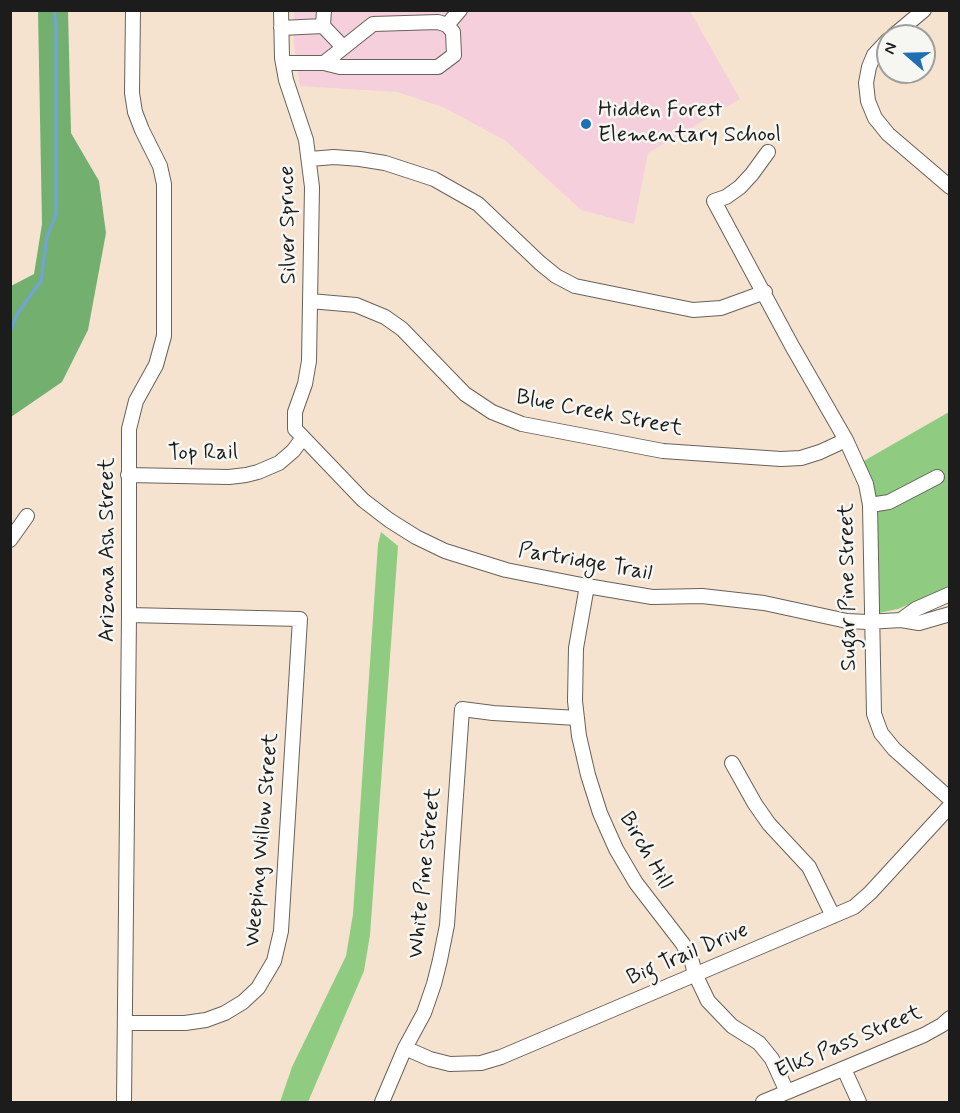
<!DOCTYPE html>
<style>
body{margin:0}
#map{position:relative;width:960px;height:1113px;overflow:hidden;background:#f5e3cf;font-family:Mynerve,sans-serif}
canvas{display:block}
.frame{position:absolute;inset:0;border:12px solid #1c1c1c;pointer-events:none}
.north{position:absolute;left:876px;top:24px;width:60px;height:60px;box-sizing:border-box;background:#f6f6f2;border:2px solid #9f9f9c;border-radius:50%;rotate:290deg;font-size:16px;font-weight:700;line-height:24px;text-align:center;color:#1c1c1c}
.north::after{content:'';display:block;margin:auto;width:21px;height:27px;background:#1f6fb2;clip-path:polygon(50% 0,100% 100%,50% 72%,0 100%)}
</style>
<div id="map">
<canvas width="960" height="1113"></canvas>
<div class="frame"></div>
<div class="north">N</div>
</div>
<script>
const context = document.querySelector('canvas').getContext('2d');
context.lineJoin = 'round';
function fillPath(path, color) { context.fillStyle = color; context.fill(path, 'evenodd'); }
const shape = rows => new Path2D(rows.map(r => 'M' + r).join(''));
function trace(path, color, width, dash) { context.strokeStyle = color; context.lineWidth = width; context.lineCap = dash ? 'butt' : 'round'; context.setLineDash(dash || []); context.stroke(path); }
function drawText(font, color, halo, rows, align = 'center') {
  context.font = font + ' Mynerve,sans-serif'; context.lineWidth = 5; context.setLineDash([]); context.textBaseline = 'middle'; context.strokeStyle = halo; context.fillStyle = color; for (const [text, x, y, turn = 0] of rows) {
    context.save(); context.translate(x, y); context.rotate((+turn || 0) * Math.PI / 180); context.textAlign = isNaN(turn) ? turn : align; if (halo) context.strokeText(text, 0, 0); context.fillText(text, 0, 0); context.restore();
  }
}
fillPath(shape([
 [294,11,690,11,740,99,648,153,634,224,581,210,506,141,445,108,397,92,300,86,294,43]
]), '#f5cfdc');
fillPath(shape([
 [949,412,949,587,898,609,879,613,876,610,862,462],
 [381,532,398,546,370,935,364,971,308,1102,280,1102,292,1067,346,956,353,914,378,544]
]), '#8fcc82');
fillPath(shape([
 [38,11,68,11,71,133,99,181,106,233,88,330,62,382,11,417,11,286,34,274,42,224]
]), '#73b070');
trace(shape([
 [10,332,17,314,41,281,47,236,56,215,56,25,54,10]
]), '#72a2dc', 3);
const minor = shape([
 [281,10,282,58,286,80,306,140,312,187,309,361,305,384,295,412,295,429,363,500,389,520,416,537,445,551,506,570,587,586,652,597,702,596,764,603,847,621,867,622,901,620,919,623,950,614],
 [324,10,323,26,343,47],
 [447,25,460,10],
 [281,28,323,26],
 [893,36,924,10],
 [888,40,874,55,869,67,866,83,868,101,875,118,888,134,950,187],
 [283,63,324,63,340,67,438,67,454,55,453,32,447,25,438,22,373,24,324,63],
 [768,152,752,174,740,187,726,197,714,201,792,346,846,440,866,484,870,505,874,714,881,733,894,749,950,799],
 [310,159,334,157,360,159,385,163,434,179,478,204,540,263,556,276,575,286,693,310,721,308,765,292],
 [310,301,356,305,385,317,402,329,465,394,492,412,522,424,663,451,781,459,801,458,820,452,846,440],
 [128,475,229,477,246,475,258,472,279,463,293,451,302,439],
 [870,505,889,502,937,477],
 [10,540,27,516],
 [587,586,576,648,575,701,579,736,588,775,600,813,616,849,636,883,683,944,692,962,695,974,708,1001,732,1026,759,1043,772,1059,787,1092],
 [901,620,916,609,950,594],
 [732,763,755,804,769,824,809,867,833,916],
 [125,1023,185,1023,206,1020,225,1013,243,1002,258,988,274,961,281,931,300,619,129,615],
 [405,1048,430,1059,450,1064,481,1063,501,1057,833,916,854,907,870,893,950,806],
 [844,1069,859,1102],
 [124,1102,129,615,129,429,136,401,156,365,164,336,164,184,160,166,142,130,135,112,132,93,133,10],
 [382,1102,405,1048,424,1013,434,984,440,960,447,925,462,709,493,713,577,718],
 [763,1102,924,1035,942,1025,950,1018]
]);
trace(minor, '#68625b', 16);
trace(minor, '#fff', 14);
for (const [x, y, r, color] of [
 [586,124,6,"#1f6fb2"]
]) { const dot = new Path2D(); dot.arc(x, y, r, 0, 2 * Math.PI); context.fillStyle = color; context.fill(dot); trace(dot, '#f6f6f2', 2); }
drawText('22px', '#1c1c1c', '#f6f6f2', [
 ["Hidden Forest",598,111],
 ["Elementary School",598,136]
], 'left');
drawText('22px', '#1c1c1c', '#f6f6f2', [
 ["Silver Spruce",289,225,-91],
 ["Blue Creek Street",599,414,11],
 ["Top Rail",203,454,-1],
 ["Arizona Ash Street",108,550,-90],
 ["Partridge Trail",585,563,10],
 ["Sugar Pine Street",849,587,-91],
 ["Weeping Willow Street",263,840,-85],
 ["Birch Hill",645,851,60],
 ["White Pine Street",426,873,-84],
 ["Big Trail Drive",688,955,-23],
 ["Elks Pass Street",849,1043,-23]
]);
</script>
